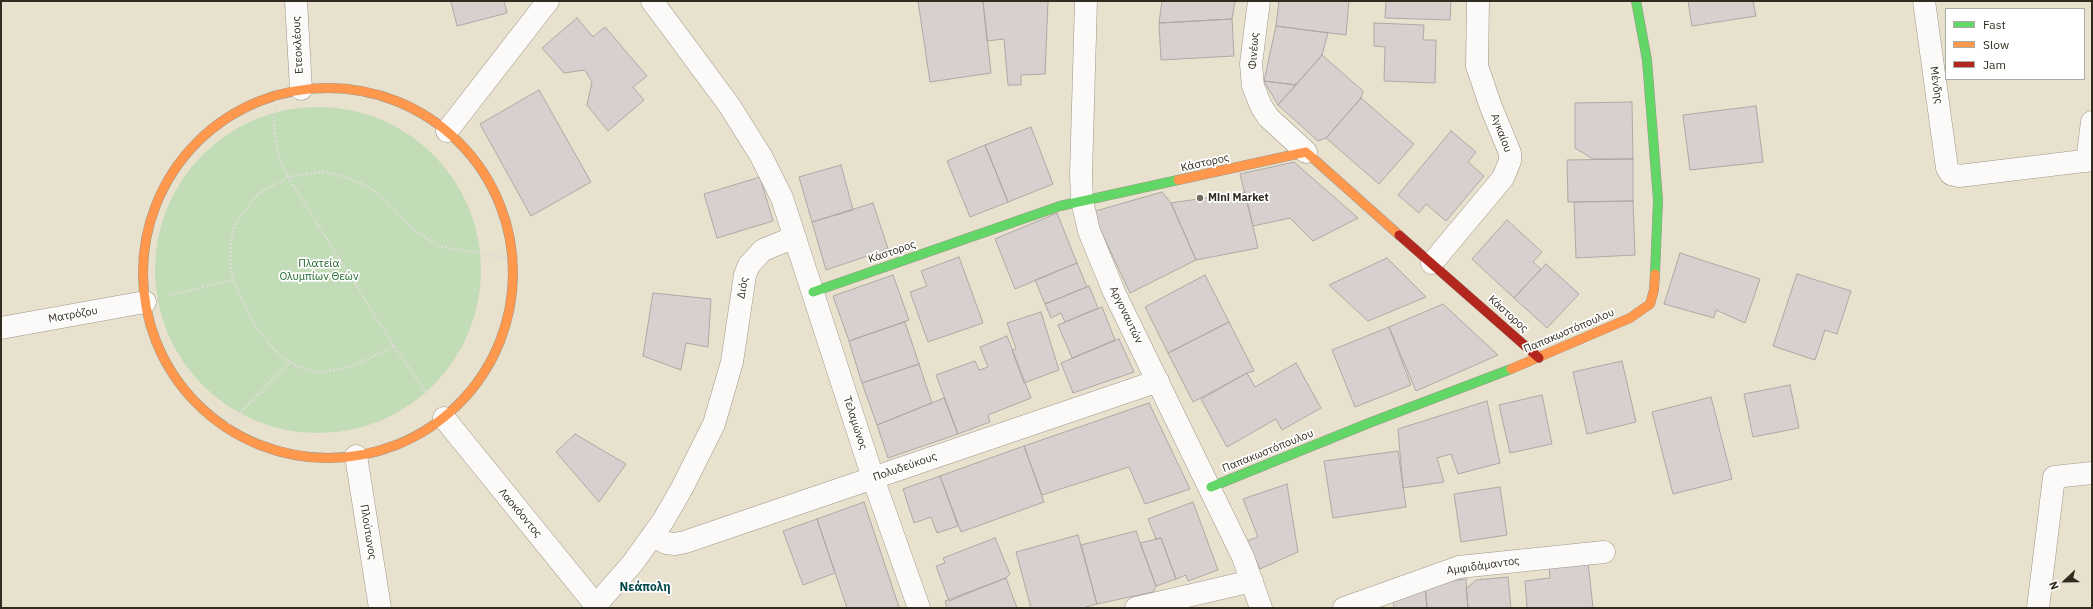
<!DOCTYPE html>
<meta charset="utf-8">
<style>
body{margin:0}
#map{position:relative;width:2093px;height:609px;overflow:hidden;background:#e8e1ce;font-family:"IBM Plex Sans",sans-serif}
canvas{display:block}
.frame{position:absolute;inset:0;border:2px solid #312c1f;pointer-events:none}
.legend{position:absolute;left:1945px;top:8px;width:140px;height:72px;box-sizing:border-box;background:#fff;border:1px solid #adaba5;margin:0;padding:5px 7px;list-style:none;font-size:12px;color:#312c1f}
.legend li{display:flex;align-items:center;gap:8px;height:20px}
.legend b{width:20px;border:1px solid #adaba5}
.north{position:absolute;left:2045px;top:561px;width:40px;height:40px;-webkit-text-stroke:3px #fff;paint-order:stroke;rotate:248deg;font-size:11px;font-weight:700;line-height:16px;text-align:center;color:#312c1f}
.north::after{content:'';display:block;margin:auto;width:14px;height:18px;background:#312c1f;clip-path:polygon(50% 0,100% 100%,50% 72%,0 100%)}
</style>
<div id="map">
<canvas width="2093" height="609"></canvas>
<div class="frame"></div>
<ul class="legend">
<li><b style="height:5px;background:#63d668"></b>Fast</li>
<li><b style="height:5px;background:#ff974d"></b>Slow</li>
<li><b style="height:5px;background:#b3261e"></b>Jam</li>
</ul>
<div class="north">N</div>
</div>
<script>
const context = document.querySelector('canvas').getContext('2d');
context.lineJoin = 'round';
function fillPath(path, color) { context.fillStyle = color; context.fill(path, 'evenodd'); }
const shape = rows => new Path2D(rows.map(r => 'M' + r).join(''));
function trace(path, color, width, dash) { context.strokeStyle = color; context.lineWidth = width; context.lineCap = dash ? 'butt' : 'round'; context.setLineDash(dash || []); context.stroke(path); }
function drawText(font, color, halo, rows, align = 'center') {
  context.font = font + ' "IBM Plex Sans",sans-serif'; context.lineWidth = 3.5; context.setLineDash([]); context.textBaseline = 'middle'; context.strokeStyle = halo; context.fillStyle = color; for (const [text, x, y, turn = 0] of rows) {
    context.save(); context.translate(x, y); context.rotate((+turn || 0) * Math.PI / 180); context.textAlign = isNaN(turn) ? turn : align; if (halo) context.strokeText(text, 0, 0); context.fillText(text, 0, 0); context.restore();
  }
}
fillPath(shape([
 '155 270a163 163 0 1 1 326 0a163 163 0 1 1-326 0Z'
]), '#c1dcb6');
const building = shape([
 [451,1,504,1,507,13,457,26,451,1],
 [918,1,983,1,991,73,930,82,918,1],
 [983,1,1048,1,1045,74,1021,75,1021,85,1008,85,1004,39,987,41,983,1],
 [1162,1,1235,1,1232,19,1159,23,1162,1],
 [1279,1,1349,1,1346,35,1276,26,1279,1],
 [1386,1,1451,1,1450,20,1385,18,1386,1],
 [1688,1,1753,1,1756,16,1692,26,1688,1],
 [577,18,593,37,605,27,647,76,633,87,644,100,608,131,587,105,592,82,585,70,564,73,542,48,577,18],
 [1232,19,1234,56,1161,60,1159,23,1232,19],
 [1374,23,1424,25,1423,40,1436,40,1435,83,1384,81,1385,47,1374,46,1374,23],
 [1276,26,1328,33,1322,55,1296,85,1264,81,1276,26],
 [1322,55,1363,91,1361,98,1326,138,1318,141,1278,105,1322,55],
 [1264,81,1296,85,1278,105,1264,81],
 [539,90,591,182,531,216,480,124,539,90],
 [1361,98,1414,144,1379,184,1326,138,1361,98],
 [1632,102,1633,159,1593,159,1575,148,1575,103,1632,102],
 [1756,106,1763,162,1690,170,1683,115,1756,106],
 [1031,127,1053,184,1008,202,985,145,1031,127],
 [1451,131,1476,152,1468,162,1484,176,1446,221,1426,204,1419,213,1398,195,1451,131],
 [985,145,1008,202,970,217,947,161,985,145],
 [1633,159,1633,201,1568,202,1567,160,1633,159],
 [1294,162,1358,218,1313,241,1290,218,1253,226,1240,174,1294,162],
 [841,165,853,210,812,222,799,177,841,165],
 [760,177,773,221,717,238,704,194,760,177],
 [1162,192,1171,203,1196,260,1130,293,1092,212,1162,192],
 [1245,192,1258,248,1196,260,1171,203,1245,192],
 [1633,201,1635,255,1576,258,1574,202,1633,201],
 [873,203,888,249,826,270,812,222,873,203],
 [1057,213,1077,263,1015,289,995,239,1057,213],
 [1507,220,1542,252,1533,262,1541,269,1514,298,1472,259,1507,220],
 [1680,253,1760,279,1745,323,1716,310,1714,318,1664,304,1680,253],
 [959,257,983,323,928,342,910,292,927,286,921,271,959,257],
 [1387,258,1426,297,1368,321,1329,285,1387,258],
 [1077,263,1087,287,1045,304,1035,280,1077,263],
 [1546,264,1579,294,1547,328,1514,298,1546,264],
 [1797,274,1851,291,1837,334,1825,330,1815,360,1773,346,1797,274],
 [893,275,909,320,849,341,833,296,893,275],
 [1205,275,1229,322,1168,353,1145,307,1205,275],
 [1089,286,1098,308,1065,322,1061,313,1051,318,1045,304,1089,286],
 [653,293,711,299,708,347,686,343,681,370,643,356,653,293],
 [1443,304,1498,355,1416,391,1389,327,1443,304],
 [1102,307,1115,340,1072,358,1058,325,1102,307],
 [1041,312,1059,370,1024,383,1012,350,1016,349,1007,323,1041,312],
 [905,322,919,364,862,383,849,341,905,322],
 [1229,322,1254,371,1247,373,1193,402,1168,353,1229,322],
 [1389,327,1411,385,1355,407,1332,350,1389,327],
 [1007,336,1031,398,988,415,990,422,958,434,936,375,975,361,979,370,988,367,980,347,1007,336],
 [1119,339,1134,372,1073,393,1061,363,1119,339],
 [1622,361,1636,422,1587,434,1573,372,1622,361],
 [1296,363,1321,408,1282,430,1276,419,1227,447,1201,399,1247,373,1255,387,1296,363],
 [919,364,932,403,877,425,862,383,919,364],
 [1790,385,1799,428,1753,437,1744,394,1790,385],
 [1542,395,1552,444,1510,453,1499,405,1542,395],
 [1711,397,1732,479,1673,494,1652,412,1711,397],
 [944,398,958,434,888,458,877,425,944,398],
 [1487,401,1500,463,1458,474,1451,454,1437,458,1444,482,1403,488,1398,429,1487,401],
 [1149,403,1190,489,1145,504,1129,467,1042,495,1024,446,1149,403],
 [575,434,626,464,599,502,556,452,575,434],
 [1024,446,1044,502,961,532,940,476,1024,446],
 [1398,451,1406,507,1333,518,1324,461,1398,451],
 [940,476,958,526,937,533,931,517,914,523,903,489,940,476],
 [1287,484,1298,552,1260,569,1247,541,1258,537,1243,499,1287,484],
 [1500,487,1507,535,1461,542,1454,494,1500,487],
 [864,502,899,607,897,608,847,608,817,519,864,502],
 [1193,502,1218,570,1188,581,1186,575,1176,579,1161,538,1156,539,1148,519,1193,502],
 [817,519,835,573,803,585,783,531,817,519],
 [1136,531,1156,586,1153,592,1097,604,1081,545,1136,531],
 [1078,535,1097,604,1082,608,1031,608,1016,552,1078,535],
 [995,538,1010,574,1006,578,949,601,936,566,945,563,943,558,995,538],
 [1161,538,1176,579,1156,586,1140,543,1161,538],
 [1588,561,1593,608,1527,608,1525,581,1550,578,1549,565,1588,561],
 [1508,577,1511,608,1468,608,1466,589,1476,580,1508,577],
 [1006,578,1017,608,947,608,945,601,1006,578],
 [1466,579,1468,608,1427,608,1425,584,1466,579],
 [1425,584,1427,608,1394,608,1393,597,1425,584]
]);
fillPath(building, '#d7d0ce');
trace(building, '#aea8a5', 1);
const street = shape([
 [296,1,301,89],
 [652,1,729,105,761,156,782,198,873,478,919,608],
 [1086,1,1081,174,1082,201,1089,231,1114,292,1243,557,1261,608],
 [1259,1,1251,64,1253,86,1261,106,1268,117,1306,152],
 [1924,1,1947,168,1951,174,1959,176,2092,160],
 [447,131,548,1],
 [2087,161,2092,122],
 [1432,263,1503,178,1510,161,1510,153,1491,107,1477,66,1478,1],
 [1,328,145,302],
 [444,418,598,608],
 [356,456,380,608],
 [652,536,666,543,675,544,685,542,1158,381],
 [596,605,632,564,663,521,682,488,714,424,732,362,745,275,749,265,763,250,795,237],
 [1136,608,1252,581],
 [1344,608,1459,567,1604,552],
 [2038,608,2054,477,2092,473]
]);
const fast = shape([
 [1636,1,1647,60,1658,200,1655,274],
 [813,292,1060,206,1178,180],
 [1211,487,1369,423,1511,369]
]);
const slow = shape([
 '143 273a185 185 0 1 1 370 0a185 185 0 1 1-370 0Z',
 [1178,180,1306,152,1399,235],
 [1511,369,1630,318,1650,304,1654,290,1655,274]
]);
const jam = shape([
 [1399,235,1539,358]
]);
trace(street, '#9c9789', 23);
trace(fast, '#9c9789', 10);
trace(slow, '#9c9789', 10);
trace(jam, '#9c9789', 10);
trace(shape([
 [277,100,274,120,275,138,280,160,288,177,394,346,429,397],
 [171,295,233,280],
 [394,346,353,366,329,371,319,372,299,367,278,354,254,324,233,280,230,260,231,241,235,224,258,194,288,177,322,172,336,174,365,185,380,195,414,230,438,246,513,259],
 [226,427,290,362]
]), '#dddbd5', 2.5, [2, 2]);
trace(street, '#fcfaf8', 22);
trace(fast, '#63d668', 9);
trace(slow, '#ff974d', 9);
trace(jam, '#b3261e', 9);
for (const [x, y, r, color] of [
 [1200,198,4,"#716b5c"]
]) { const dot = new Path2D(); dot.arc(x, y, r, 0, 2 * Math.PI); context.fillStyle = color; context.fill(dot); trace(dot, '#fff', 1.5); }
drawText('11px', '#312c1f', '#fff', [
 ["Ετεοκλέους",298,45,-93],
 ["Φινέως",1254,51,-86],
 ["Μένδης",1936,85,82],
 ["Αγκαίου",1501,133,69],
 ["Κάστορος",1205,163,-13],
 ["Κάστορος",892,252,-19],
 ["Διός",743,288,-80],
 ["Κάστορος",1508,314,42],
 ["Ματρόζου",73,315,-10],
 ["Αργοναυτών",1126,315,64],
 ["Παπακωστόπουλου",1569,331,-23],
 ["Τελαμώνος",855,423,72],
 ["Παπακωστόπουλου",1268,451,-22],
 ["Πολυδεύκους",905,467,-19],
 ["Λαοκόοντος",520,513,50],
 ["Πλούτωνος",368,532,81],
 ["Αμφιδάμαντος",1483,566,-8]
]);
drawText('bold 11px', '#312c1f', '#fff', [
 ["Mini Market",1208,198]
], 'left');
drawText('11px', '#1d6727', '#fff', [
 ["Πλατεία",319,264],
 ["Ολυμπίων Θεών",319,277]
]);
drawText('bold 12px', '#044749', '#fff', [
 ["Νεάπολη",645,588]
]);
</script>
